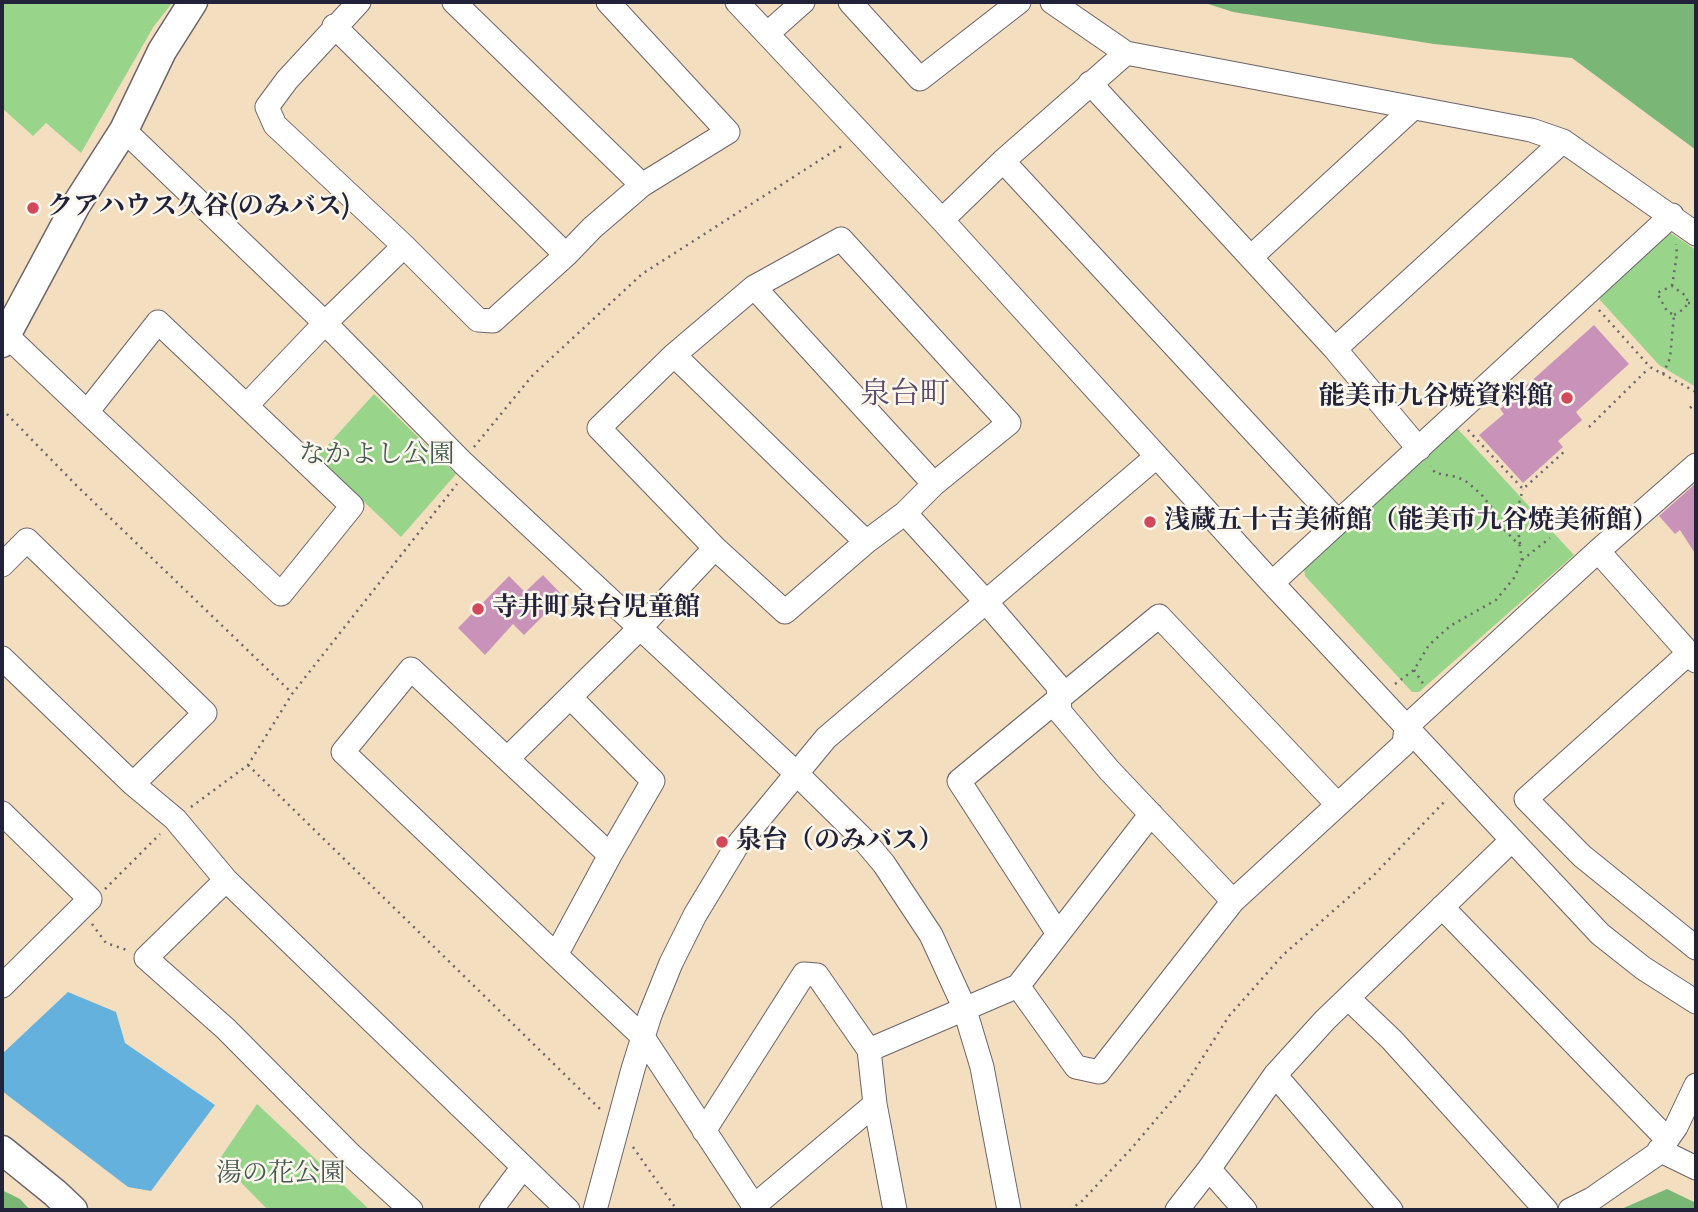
<!DOCTYPE html>
<meta charset="utf-8">
<style>
body{margin:0}
#map{position:relative;width:1698px;height:1212px;overflow:hidden;background:#f4dec0;font-family:Cardo,serif}
canvas{display:block}
.frame{position:absolute;inset:0;border:4px solid #22223b;pointer-events:none}
</style>
<div id="map">
<canvas width="1698" height="1212"></canvas>
<div class="frame"></div>
</div>
<script>
const context = document.querySelector('canvas').getContext('2d');
context.lineJoin = 'round';
function fillPath(path, color) { context.fillStyle = color; context.fill(path, 'evenodd'); }
const shape = rows => new Path2D(rows.map(r => 'M' + r).join(''));
function trace(path, color, width, dash) { context.strokeStyle = color; context.lineWidth = width; context.lineCap = dash ? 'butt' : 'round'; context.setLineDash(dash || []); context.stroke(path); }
function drawText(font, color, halo, rows, align = 'center') {
  context.font = font + ' Cardo,"Noto Serif JP",serif'; context.lineWidth = 5; context.setLineDash([]); context.textBaseline = 'middle'; context.strokeStyle = halo; context.fillStyle = color; for (const [text, x, y, turn = 0] of rows) {
    context.save(); context.translate(x, y); context.rotate((+turn || 0) * Math.PI / 180); context.textAlign = isNaN(turn) ? turn : align; if (halo) context.strokeText(text, 0, 0); context.fillText(text, 0, 0); context.restore();
  }
}
fillPath(shape([
 [2,2,173,2,154,26,81,153,46,123,33,136,2,108],
 [1669,232,1696,250,1696,387,1659,365,1600,300,1601,292],
 [374,394,456,474,401,537,317,457],
 [1456,427,1574,555,1419,692,1412,692,1305,576,1304,568],
 [257,1104,370,1210,268,1210,219,1160]
]), '#98d58a');
fillPath(shape([
 [1202,2,1696,2,1696,150,1572,58,1434,44,1233,12],
 [1667,1189,1696,1203,1696,1210,1619,1210],
 [2,1190,20,1199,30,1210,2,1210]
]), '#7ab676');
fillPath(shape([
 [68,992,116,1012,125,1043,215,1105,151,1191,128,1187,2,1091,2,1054]
]), '#64b1dd');
fillPath(shape([
 [1594,325,1629,364,1576,412,1582,420,1558,441,1563,447,1523,483,1479,435,1504,414,1500,409],
 [1696,483,1696,555,1680,530,1675,534,1659,516],
 [543,575,563,596,524,635,513,624,485,655,458,628,509,576,525,592]
]), '#c993b9');
const minor = shape([
 [359,2,287,80,267,107,275,125,404,246,478,320,493,321,566,255,592,228,642,185,728,132,608,2],
 [454,2,642,185],
 [737,2,942,220,1272,583,1600,934,1643,968,1696,1002],
 [850,2,920,79,1019,2],
 [1052,2,1126,53,1531,130,1563,141,1696,234],
 [334,26,566,255],
 [767,34,803,2],
 [1090,83,1335,349,1419,449],
 [124,130,325,323,463,463,797,774,863,839,884,864,931,935,964,1007,982,1067,1009,1210],
 [1003,161,1337,521],
 [942,220,1003,161,1126,53],
 [841,239,1009,423,934,484,905,513,866,542,785,612,715,548,599,428,674,355,754,287,841,239],
 [1251,257,1412,109],
 [754,287,934,484],
 [2,331,87,412,281,594,352,506,158,322,87,412],
 [1335,349,1563,141],
 [674,355,866,542],
 [247,405,325,323,404,246],
 [905,513,987,603,1058,686,1060,712,1109,770,1233,901,1404,744,1406,727,1598,551,1696,465],
 [1598,551,1696,661],
 [2,565,27,540,205,713,133,784],
 [1272,583,1672,215],
 [1689,653,1526,799,1582,856,1696,948],
 [2,658,133,784,175,819,226,880,568,1210],
 [570,697,653,781,610,855],
 [508,758,640,628,715,548],
 [2,813,90,899,2,986],
 [226,880,146,958,226,1029,351,1155,411,1210],
 [1442,907,1667,1139],
 [1057,932,959,781,1159,616,1337,804],
 [556,955,343,752,411,669,610,855,556,955,643,1037,754,1206,875,1104,869,1050,1018,986,1151,814],
 [1018,986,1076,1067,1099,1072,1233,901],
 [1348,998,1392,1040,1546,1210],
 [1275,1075,1391,1210],
 [875,1104,895,1210],
 [704,1131,804,974,817,975,869,1050],
 [1659,1150,1696,1168],
 [1209,1169,1245,1210],
 [491,1210,523,1167],
 [595,1210,633,1069,650,1015,671,963,695,915,736,847,826,738,1156,457],
 [1177,1210,1209,1169,1275,1075,1325,1020,1512,840],
 [1570,1210,1592,1199,1657,1154,1676,1127,1696,1085]
]);
const major = shape([
 [2,343,76,205,124,130,162,51,193,2],
 [2,1150,55,1193,73,1210]
]);
trace(minor, '#6c646a', 25);
trace(major, '#6c646a', 31);
trace(shape([
 [1672,286,1677,254,1676,244],
 [1688,303,1696,303],
 [1599,310,1650,367,1696,392],
 [1663,374,1670,358,1674,315,1667,311,1657,293,1672,286,1686,296,1688,303,1684,309,1674,315],
 [1690,408,1696,402],
 [2,409,76,485,292,693],
 [1589,427,1649,368],
 [1468,430,1523,489,1565,451],
 [474,447,532,376,642,274,845,144],
 [1520,544,1516,514,1523,489],
 [1522,560,1550,538],
 [1414,670,1424,685],
 [1395,684,1414,670,1429,645,1450,626,1496,600,1514,578,1522,561,1520,546,1498,523,1492,508,1481,494,1467,482,1457,477,1435,473,1431,466],
 [248,765,601,1110],
 [191,807,248,765,292,694,457,484],
 [105,889,160,834],
 [92,924,106,943,127,950],
 [633,1147,677,1210],
 [1070,1210,1082,1201,1131,1149,1186,1084,1229,1016,1283,955,1373,876,1447,799]
]), '#6c646a', 2.5, [2, 5]);
trace(minor, '#fff', 23);
trace(major, '#fff', 28);
for (const [x, y, r, color] of [
 [33,208,7,"#d1495b"],
 [1567,398,7,"#d1495b"],
 [1150,522,7,"#d1495b"],
 [478,609,7,"#d1495b"],
 [722,842,7,"#d1495b"]
]) { const dot = new Path2D(); dot.arc(x, y, r, 0, 2 * Math.PI); context.fillStyle = color; context.fill(dot); trace(dot, '#fbf7ec', 2.5); }
drawText('bold 26px', '#22223b', '#fbf7ec', [
 ["クアハウス久谷(のみバス)",47,208],
 ["能美市九谷焼資料館",1553,398,"right"],
 ["浅蔵五十吉美術館（能美市九谷焼美術館）",1164,522],
 ["寺井町泉台児童館",492,609],
 ["泉台（のみバス）",736,842]
], 'left');
drawText('26px', '#455853', '#fbf7ec', [
 ["なかよし公園",377,456],
 ["湯の花公園",281,1175]
]);
drawText('30px', '#5c4a67', '#fbf7ec', [
 ["泉台町",905,396]
]);
</script>
